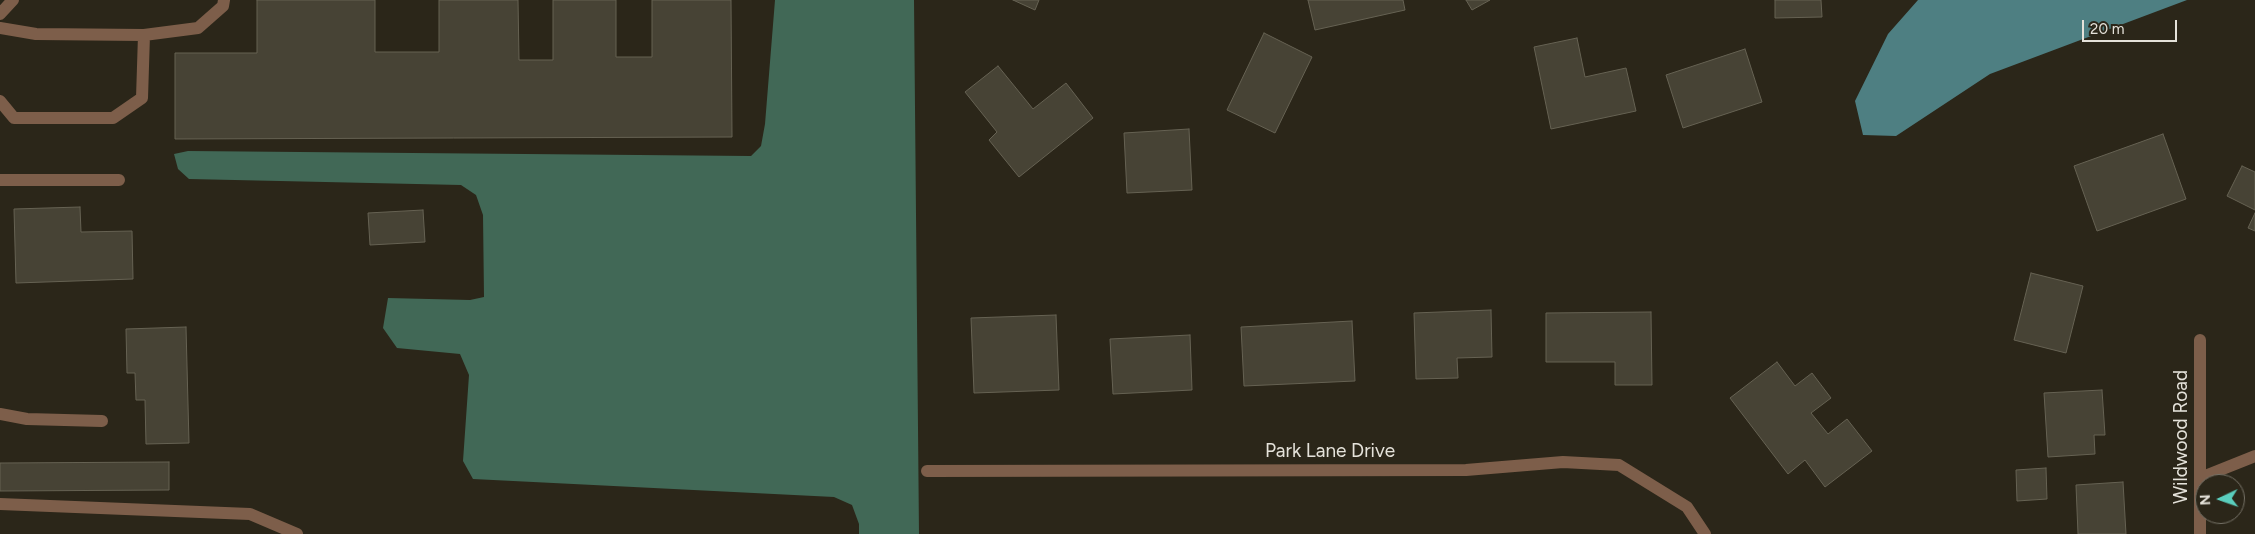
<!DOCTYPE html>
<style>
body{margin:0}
#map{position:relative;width:2255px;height:534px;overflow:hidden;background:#2b2619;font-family:Figtree,sans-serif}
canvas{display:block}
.north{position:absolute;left:2195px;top:474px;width:50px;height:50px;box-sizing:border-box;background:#2b2619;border:1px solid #757166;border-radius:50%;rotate:267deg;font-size:14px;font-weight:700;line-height:20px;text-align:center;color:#e5e2da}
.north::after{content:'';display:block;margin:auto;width:18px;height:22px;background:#5acebd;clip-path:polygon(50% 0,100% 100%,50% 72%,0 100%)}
.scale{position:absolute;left:2082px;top:20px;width:95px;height:22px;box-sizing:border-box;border:2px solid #e5e2da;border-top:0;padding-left:6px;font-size:15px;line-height:18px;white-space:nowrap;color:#e5e2da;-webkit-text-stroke:4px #2b2619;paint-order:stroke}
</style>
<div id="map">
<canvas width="2255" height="534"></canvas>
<div class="north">N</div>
<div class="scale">20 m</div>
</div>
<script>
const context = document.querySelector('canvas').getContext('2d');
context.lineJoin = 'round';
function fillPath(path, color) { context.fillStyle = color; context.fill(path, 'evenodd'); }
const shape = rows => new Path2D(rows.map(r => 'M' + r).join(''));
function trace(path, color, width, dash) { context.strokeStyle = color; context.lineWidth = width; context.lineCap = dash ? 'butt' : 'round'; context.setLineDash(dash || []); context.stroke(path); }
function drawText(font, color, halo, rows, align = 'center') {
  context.font = font + ' Figtree,sans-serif'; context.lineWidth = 4.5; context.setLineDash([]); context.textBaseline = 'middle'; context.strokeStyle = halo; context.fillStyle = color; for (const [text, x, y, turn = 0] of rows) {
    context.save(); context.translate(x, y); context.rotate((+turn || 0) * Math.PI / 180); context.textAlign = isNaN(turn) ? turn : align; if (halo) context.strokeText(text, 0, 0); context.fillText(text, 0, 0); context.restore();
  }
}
fillPath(shape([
 [775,0,914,0,919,534,859,534,859,524,852,505,834,497,473,479,463,461,469,375,460,354,397,348,383,328,388,298,470,300,484,297,483,215,476,195,461,185,189,179,178,169,174,154,188,151,751,156,761,146,765,124]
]), '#416856');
fillPath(shape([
 [1918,0,2187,0,1990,74,1896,136,1863,135,1855,101,1888,34]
]), '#4e7f82');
const building = shape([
 [257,0,375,0,375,52,439,52,439,0,518,0,519,60,553,60,553,0,616,0,616,57,652,57,652,0,731,0,732,137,175,139,175,53,257,53,257,0],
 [1013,0,1039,0,1035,10,1013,0],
 [1308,0,1403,0,1405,10,1315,30,1308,0],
 [1466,0,1490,0,1472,10,1466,0],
 [1775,0,1821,0,1822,17,1775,18,1775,0],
 [1264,33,1312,57,1275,133,1227,110,1264,33],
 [1577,38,1585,77,1626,68,1636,111,1551,129,1534,47,1577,38],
 [1745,49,1762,102,1683,128,1666,75,1745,49],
 [998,66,1033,109,1066,83,1093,118,1019,177,989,140,997,132,965,92,998,66],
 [1189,129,1192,190,1127,193,1124,133,1189,129],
 [2163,134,2186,199,2097,231,2074,166,2163,134],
 [2242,166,2255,172,2255,210,2227,196,2242,166],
 [80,207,81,232,132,231,133,279,16,283,14,209,80,207],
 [423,210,425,242,370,245,368,213,423,210],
 [2255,213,2255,231,2248,228,2255,213],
 [2031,273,2083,286,2066,353,2014,340,2031,273],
 [1491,310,1492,357,1457,358,1458,378,1416,379,1414,313,1491,310],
 [1651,312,1652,385,1615,385,1615,362,1546,362,1546,313,1651,312],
 [1056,315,1059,390,974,393,971,318,1056,315],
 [1352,321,1355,381,1244,386,1241,327,1352,321],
 [186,327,189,443,146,444,145,400,136,400,135,373,127,373,126,329,186,327],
 [1190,335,1192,390,1113,394,1110,339,1190,335],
 [1777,362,1795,386,1812,373,1831,398,1811,413,1828,434,1847,419,1872,451,1825,487,1805,460,1788,474,1730,398,1777,362],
 [2102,390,2105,435,2094,435,2095,454,2048,457,2044,393,2102,390],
 [169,462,169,490,0,491,0,463,169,462],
 [2046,468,2047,499,2017,501,2016,470,2046,468],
 [2123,482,2126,534,2078,534,2076,485,2123,482]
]);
fillPath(building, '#474335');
trace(building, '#666253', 1);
trace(shape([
 [0,14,13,0],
 [0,28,36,34,144,35],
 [0,101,14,118,113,118,142,98,144,35,198,28,223,6,224,0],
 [0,180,119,180],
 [0,414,27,419,102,421],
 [0,504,250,514,297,534]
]), '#7d5e4a', 12);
trace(shape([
 [2200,340,2200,534],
 [927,471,1466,470,1563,462,1619,465,1687,507,1705,534],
 [2200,478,2255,456]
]), '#7d5e4a', 12);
drawText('19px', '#e5e2da', '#2b2619', [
 ["Wildwood Road",2181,437,-90],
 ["Park Lane Drive",1330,451]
]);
</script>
